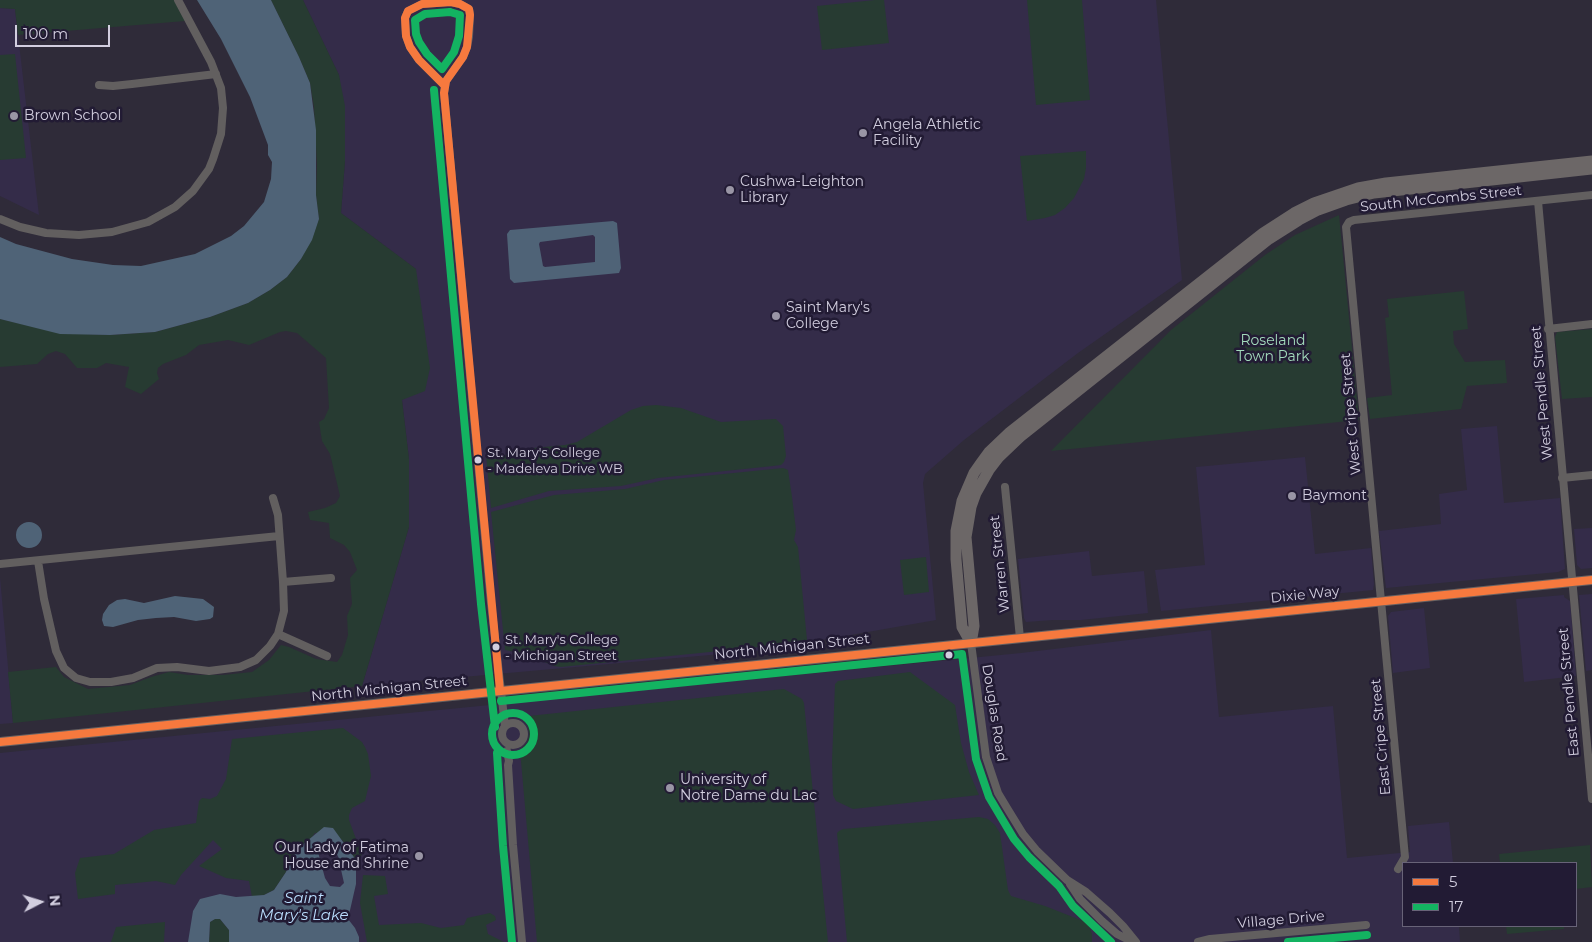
<!DOCTYPE html>
<style>
body{margin:0}
#map{position:relative;width:1592px;height:942px;overflow:hidden;background:#2f2b39;font-family:Montserrat,sans-serif}
canvas{display:block}
.legend{position:absolute;left:1402px;top:862px;width:175px;height:65px;box-sizing:border-box;background:#221b34;border:1px solid #686378;margin:0;padding:6px 9px;list-style:none;font-size:15px;color:#d2cedf}
.legend li{display:flex;align-items:center;gap:10px;height:25px}
.legend b{width:25px;border:1px solid #686378}
.north{position:absolute;left:15px;top:877px;width:50px;height:50px;-webkit-text-stroke:4px #221b34;paint-order:stroke;rotate:85deg;font-size:14px;font-weight:700;line-height:20px;text-align:center;color:#d2cedf}
.north::after{content:'';display:block;margin:auto;width:18px;height:22px;background:#d2cedf;clip-path:polygon(50% 0,100% 100%,50% 72%,0 100%)}
.scale{position:absolute;left:15px;top:25px;width:95px;height:22px;box-sizing:border-box;border:2px solid #d2cedf;border-top:0;padding-left:6px;font-size:15px;line-height:18px;white-space:nowrap;color:#d2cedf;-webkit-text-stroke:4px #221b34;paint-order:stroke}
</style>
<div id="map">
<canvas width="1592" height="942"></canvas>
<ul class="legend">
<li><b style="height:6px;background:#f6793e"></b>5</li>
<li><b style="height:6px;background:#13b361"></b>17</li>
</ul>
<div class="north">N</div>
<div class="scale">100 m</div>
</div>
<script>
const context = document.querySelector('canvas').getContext('2d');
context.lineJoin = 'round';
function fillPath(path, color) { context.fillStyle = color; context.fill(path, 'evenodd'); }
const shape = rows => new Path2D(rows.map(r => 'M' + r).join(''));
function trace(path, color, width, dash) { context.strokeStyle = color; context.lineWidth = width; context.lineCap = dash ? 'butt' : 'round'; context.setLineDash(dash || []); context.stroke(path); }
function drawText(font, color, halo, rows, align = 'center') {
  context.font = font + ' Montserrat,sans-serif'; context.lineWidth = 5; context.setLineDash([]); context.textBaseline = 'middle'; context.strokeStyle = halo; context.fillStyle = color; for (const [text, x, y, turn = 0] of rows) {
    context.save(); context.translate(x, y); context.rotate((+turn || 0) * Math.PI / 180); context.textAlign = isNaN(turn) ? turn : align; if (halo) context.strokeText(text, 0, 0); context.fillText(text, 0, 0); context.restore();
  }
}
fillPath(shape([
 [303,0,1156,0,1182,280,1078,353,964,440,925,474,923,483,936,620,822,640,800,647,362,686,409,527,409,459,402,400,416,269,341,213,345,161,339,75],
 [0,8,15,9,39,215,0,196],
 [1497,426,1504,503,1560,498,1565,569,1558,572,1386,588,1379,531,1441,524,1439,494,1467,490,1461,429],
 [1305,457,1315,554,1371,548,1374,584,1373,590,1161,611,1155,570,1205,565,1196,467],
 [1592,528,1592,568,1581,569,1577,565,1574,529],
 [1089,551,1092,576,1144,571,1148,613,1081,620,1053,620,1026,622,1024,618,1018,559],
 [0,577,13,723,0,724],
 [1592,594,1592,670,1586,671,1579,595],
 [1564,595,1564,597,1570,601,1576,676,1524,682,1516,599],
 [1424,608,1430,668,1393,673,1388,616,1391,612],
 [1211,630,1219,717,1333,706,1347,858,1410,852,1408,826,1449,822,1453,863,1403,863,1403,926,1459,926,1460,942,0,942,0,753,1021,653]
]), '#342c49');
fillPath(shape([
 [0,0,174,0,185,21,18,35,15,9,0,8],
 [271,0,303,0,339,75,345,106,345,161,341,213,416,269,430,368,425,391,402,400,409,459,409,527,362,686,13,723,8,672,56,667,64,677,88,689,130,685,151,677,169,672,188,675,223,675,252,672,269,660,281,645,289,647,316,659,337,662,342,655,348,635,347,616,352,604,350,578,357,570,350,552,344,545,330,538,329,523,310,520,308,512,325,508,336,503,340,496,330,454,322,441,319,422,324,419,329,408,326,358,297,333,286,331,280,332,249,345,228,340,199,345,186,355,163,364,158,368,157,373,159,379,141,394,125,387,129,367,106,363,97,368,77,368,65,354,56,351,48,354,37,364,0,367,0,319,60,333,110,335,155,332,210,317,248,303,270,290,287,277,301,259,319,219,316,195,317,165,314,107,310,83,299,57],
 [875,0,884,0,889,43,822,50,817,6],
 [1027,0,1082,0,1090,100,1036,105],
 [15,54,26,158,0,160,0,55],
 [1086,151,1086,168,1084,179,1074,198,1065,208,1055,215,1045,218,1027,221,1020,156],
 [1339,215,1359,420,1051,451,1171,330,1265,255,1295,235],
 [1464,291,1468,329,1453,331,1454,344,1465,362,1505,360,1507,383,1467,386,1461,409,1370,419,1367,398,1392,395,1385,318,1389,317,1387,299],
 [1592,329,1592,397,1562,399,1555,337,1557,332],
 [656,405,681,408,721,422,776,419,783,426,786,456,784,462,781,465,773,466,658,478,621,486,549,491,491,508,486,454,490,453,491,459,500,459,512,450,565,445,577,442,631,410,643,406],
 [783,468,788,470,792,497,796,530,794,540,798,547,807,640,789,644,561,667,554,666,526,654,505,650,491,512,554,495,625,489,664,480],
 [926,557,929,592,904,595,900,560],
 [910,672,955,705,961,743,969,772,979,795,853,809,836,801,833,795,832,761,835,684,838,681],
 [784,689,802,699,804,703,828,942,537,942,520,750,527,743,529,735,528,727,525,722,519,717],
 [343,728,362,742,365,747,368,754,371,776,365,801,352,808,349,815,349,820,362,855,356,860,342,840,315,833,310,840,301,846,291,859,286,872,274,890,264,895,252,897,249,881,226,878,199,866,222,849,213,840,181,875,175,885,156,881,115,885,115,894,78,899,75,873,80,858,114,854,154,830,196,823,199,801,202,798,210,799,217,796,226,779,232,739],
 [979,817,988,819,995,825,1000,833,1008,890,1011,896,1045,906,1083,921,1089,926,1092,934,1092,942,847,942,837,833,839,831,843,829],
 [1590,845,1592,887,1576,889,1576,863,1500,863,1499,854],
 [363,875,385,876,388,894,374,896,379,925,421,923,441,928,464,925,467,918,490,913,495,916,496,920,486,925,488,934,504,942,367,942,360,903],
 [215,919,220,919,229,930,229,942,209,942,210,922],
 [165,922,164,942,111,942,116,927],
 [1506,926,1564,926,1564,929,1507,934]
]), '#273b32');
fillPath(shape([
 [197,0,271,0,299,57,310,83,316,130,316,195,319,219,312,240,301,259,287,277,270,290,248,303,210,317,155,332,110,335,60,334,0,319,0,237,16,244,72,259,113,265,141,266,195,254,231,236,244,226,264,202,271,179,272,162,268,155,268,145,250,97,221,39],
 [613,221,617,223,621,268,619,273,514,283,510,279,507,234,510,230],
 [593,235,595,237,595,262,545,267,543,266,539,244,540,242],
 '16 535a13 13 0 1 1 26 0a13 13 0 1 1-26 0Z',
 [175,596,203,599,214,607,213,617,210,619,196,621,174,617,156,618,138,620,113,627,104,626,102,620,103,614,109,605,117,600,125,599,144,603],
 [324,827,333,828,356,860,356,884,348,919,355,928,359,937,359,942,229,942,229,930,220,919,215,919,210,922,209,942,188,942,193,911,200,899,220,894,236,897,264,895,274,890,286,872,291,859,301,846],
 [323,844,329,845,338,856,344,883,340,887,330,886,325,878,318,852,319,847]
]), '#4f6377');
trace(shape([
 [99,85,113,86,132,84,216,74],
 [444,85,419,60,410,47,406,36,405,18,408,11,422,4,451,2,460,4,469,9,470,15,469,37,467,47,463,57,446,81,444,93,491,603,505,726],
 [1538,201,1592,799],
 [0,219,20,227,46,233,79,235,112,232,148,222,175,207,193,191,209,169,213,159,221,134,223,108,221,88,211,62,178,0],
 [1548,329,1592,324],
 [1562,478,1592,475],
 [1005,487,1020,638],
 [38,561,44,599,56,651,64,668,76,678,90,682,111,682,133,678,157,668,177,667,209,671,240,667,256,660,270,646,278,634,284,611,283,582,278,515,273,498],
 [0,564,279,536],
 [283,582,331,578],
 [278,634,327,656],
 [971,643,986,757,998,793,1007,808,1023,834,1037,851,1067,880,1086,892,1110,913,1123,926,1136,942],
 '502 734a11 11 0 1 1 22 0a11 11 0 1 1-22 0Z',
 [507,751,509,761,508,765,513,845,522,942],
 [1398,869,1405,857,1346,227,1349,222,1354,220,1592,195],
 [1070,884,1080,899,1102,921,1117,934,1133,942],
 [1198,942,1210,939,1366,925]
]), '#625f5f', 8);
trace(shape([
 [0,742,1592,580]
]), '#666162', 10);
trace(shape([
 [971,643,962,627,956,559,956,531,962,501,974,473,981,463,989,452,1010,432,1263,233,1294,213,1314,203,1358,188,1386,183,1592,161],
 [971,643,974,626,966,537,971,507,976,493,989,470,999,457,1020,437,1269,239,1299,220,1318,210,1346,200,1374,193,1592,169]
]), '#6c6767', 11);
trace(shape([
 [444,85,419,60,410,47,406,36,405,18,408,11,422,4,451,2,460,4,469,9,470,15,467,47,463,57,446,81,444,93,500,691],
 [0,742,1592,580]
]), '#f6793e', 8);
trace(shape([
 [450,12,460,15,459,36,454,52,442,69,427,54,419,42,416,34,415,20,425,14,450,12],
 [434,90,481,604,495,727],
 [501,701,962,654,976,759,989,797,1014,839,1029,857,1059,886,1073,906,1111,942],
 '492 734a21 21 0 1 1 42 0a21 21 0 1 1-42 0Z',
 [497,753,503,846,512,942],
 [1288,942,1367,935]
]), '#13b361', 8);
for (const [x, y, r, color] of [
 [14,116,5,"#9995a5"],
 [863,133,5,"#9995a5"],
 [730,190,5,"#9995a5"],
 [776,316,5,"#9995a5"],
 [478,460,4.5,"#d2cedf"],
 [1292,496,5,"#9995a5"],
 [496,647,4.5,"#d2cedf"],
 [949,655,4.5,"#d2cedf"],
 [670,788,5,"#9995a5"],
 [419,856,5,"#9995a5"]
]) { const dot = new Path2D(); dot.arc(x, y, r, 0, 2 * Math.PI); context.fillStyle = color; context.fill(dot); trace(dot, '#221b34', 2); }
drawText('13px', '#d2cedf', '#221b34', [
 ["St. Mary's College",487,453],
 ["- Madeleva Drive WB",487,469],
 ["St. Mary's College",505,640],
 ["- Michigan Street",505,656]
], 'left');
drawText('14px', '#d2cedf', '#221b34', [
 ["Brown School",24,116],
 ["Angela Athletic",873,125],
 ["Facility",873,141],
 ["Cushwa-Leighton",740,182],
 ["Library",740,198],
 ["Saint Mary's",786,308],
 ["College",786,324],
 ["Baymont",1302,496],
 ["University of",680,780],
 ["Notre Dame du Lac",680,796],
 ["Our Lady of Fatima",409,848,"right"],
 ["House and Shrine",409,864,"right"]
], 'left');
drawText('14px', '#d2cedf', '#221b34', [
 ["South McCombs Street",1441,199,-6],
 ["West Pendle Street",1542,393,-95],
 ["West Cripe Street",1351,414,-95],
 ["Warren Street",1000,564,-96],
 ["Dixie Way",1305,595,-6],
 ["North Michigan Street",792,647,-6],
 ["North Michigan Street",389,689,-6],
 ["East Pendle Street",1569,692,-95],
 ["Douglas Road",994,713,81],
 ["East Cripe Street",1381,737,-95],
 ["Village Drive",1281,920,-5]
]);
drawText('14px', '#a3dbbc', '#221b34', [
 ["Roseland",1273,341],
 ["Town Park",1273,357]
]);
drawText('italic 15px', '#badefe', '#221b34', [
 ["Saint",304,899],
 ["Mary's Lake",304,916]
]);
</script>
